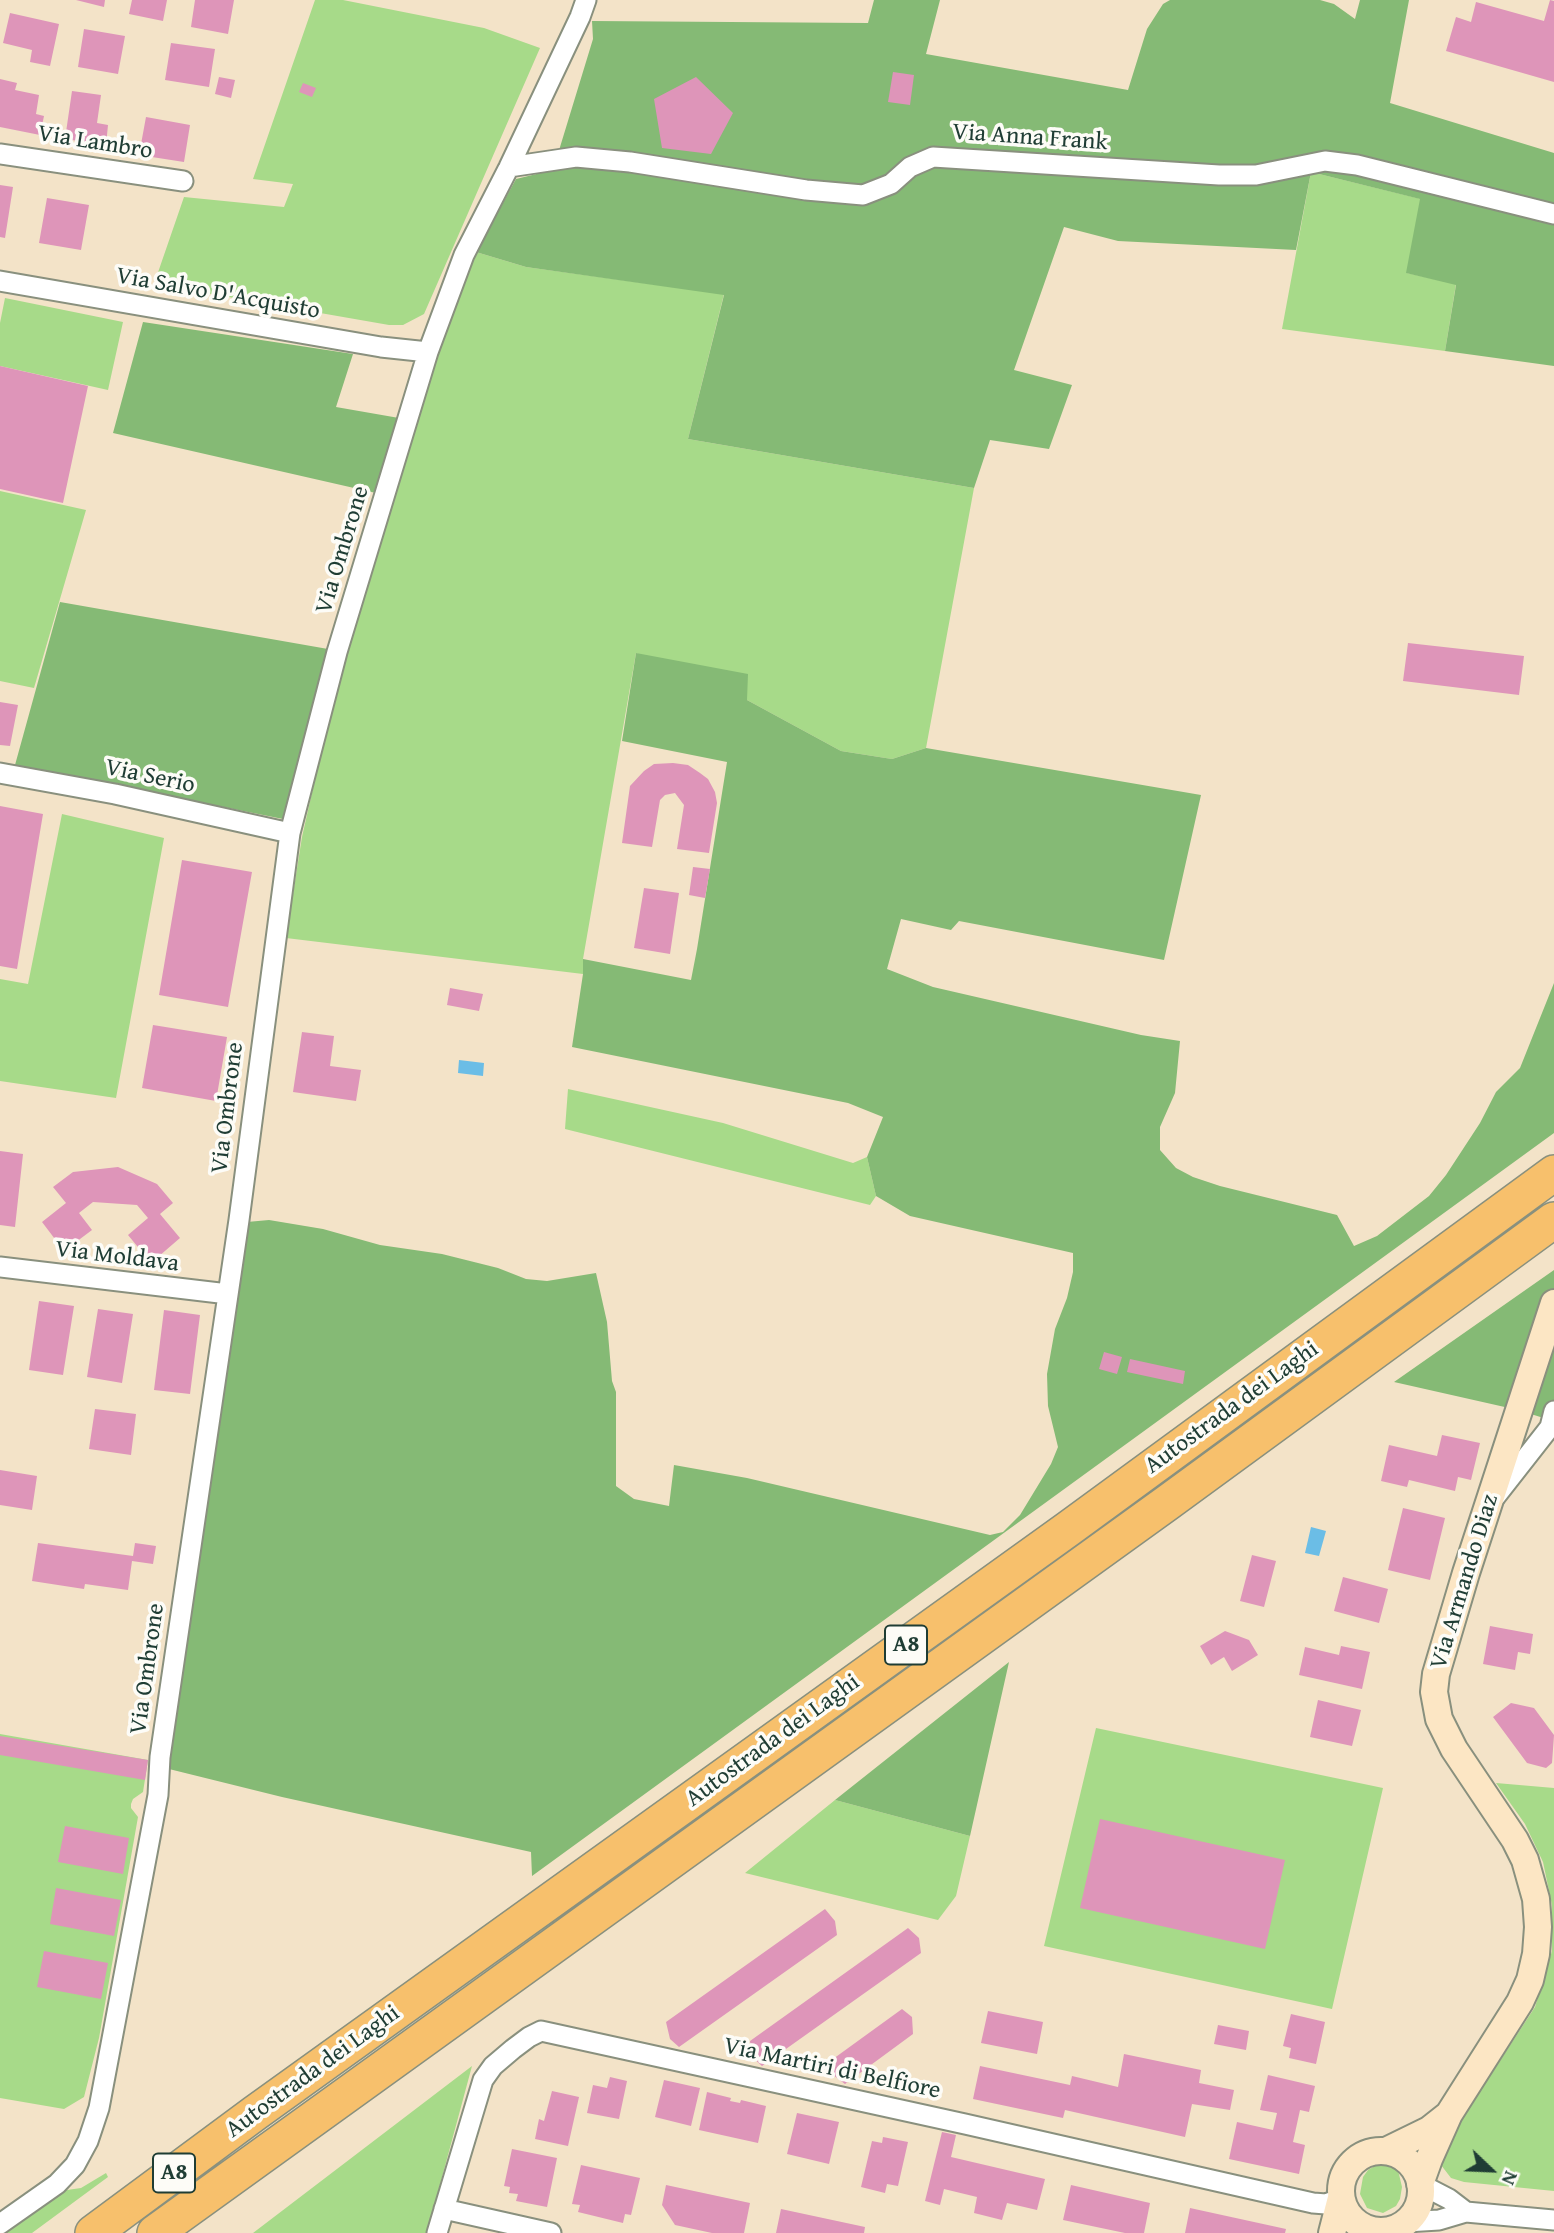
<!DOCTYPE html>
<style>
body{margin:0}
#map{position:relative;width:1554px;height:2233px;overflow:hidden;background:#f3e3c8;font-family:"Gentium Book Plus",serif}
canvas{display:block}
.north{position:absolute;left:1456px;top:2135px;width:70px;height:70px;-webkit-text-stroke:5px #fdfcf7;paint-order:stroke;rotate:113deg;font-size:19px;font-weight:700;line-height:28px;text-align:center;color:#1f3d34}
.north::after{content:'';display:block;margin:auto;width:24px;height:32px;background:#1f3d34;clip-path:polygon(50% 0,100% 100%,50% 72%,0 100%)}
</style>
<div id="map">
<canvas width="1554" height="2233"></canvas>
<div class="north">N</div>
</div>
<script>
const context = document.querySelector('canvas').getContext('2d');
context.lineJoin = 'round';
function fillPath(path, color) { context.fillStyle = color; context.fill(path, 'evenodd'); }
const shape = rows => new Path2D(rows.map(r => 'M' + r).join(''));
function trace(path, color, width, dash) { context.strokeStyle = color; context.lineWidth = width; context.lineCap = dash ? 'butt' : 'round'; context.setLineDash(dash || []); context.stroke(path); }
function drawText(font, color, halo, rows, align = 'center') {
  context.font = font + ' "Gentium Book Plus",serif'; context.lineWidth = 7; context.setLineDash([]); context.textBaseline = 'middle'; context.strokeStyle = halo; context.fillStyle = color; for (const [text, x, y, turn = 0] of rows) {
    context.save(); context.translate(x, y); context.rotate((+turn || 0) * Math.PI / 180); context.textAlign = isNaN(turn) ? turn : align; if (halo) context.strokeText(text, 0, 0); context.fillText(text, 0, 0); context.restore();
  }
}
fillPath(shape([
 [315,0,343,0,484,28,540,48,424,314,403,325,389,325,154,284,184,197,284,207,293,184,253,179],
 [1311,172,1421,199,1407,273,1456,284,1445,351,1282,329],
 [476,252,526,267,724,294,688,439,974,488,926,748,892,759,841,751,747,700,636,653,583,959,583,974,286,938,302,837,343,655,438,353],
 [5,298,123,322,108,390,0,366,0,323],
 [0,491,86,510,34,688,0,681],
 [62,814,164,838,116,1098,0,1081,0,979,28,984],
 [568,1089,723,1123,853,1163,867,1157,876,1196,870,1205,565,1129],
 [1096,1728,1383,1788,1332,2009,1044,1946],
 [0,1734,148,1760,143,1792,133,1799,131,1804,131,1808,138,1817,99,2038,84,2097,64,2109,0,2098],
 [1496,1783,1554,1788,1554,2191,1464,2182,1451,2178,1441,2165,1443,2148,1535,2007,1552,1951,1552,1905,1543,1862,1525,1824],
 [835,1800,970,1836,956,1896,938,1920,745,1873],
 [472,2066,427,2233,253,2233],
 [1380,2163,1394,2166,1398,2170,1402,2187,1400,2199,1396,2206,1383,2213,1367,2208,1360,2194,1363,2177,1368,2170],
 [106,2173,108,2177,32,2233,0,2233,60,2191,81,2188]
]), '#a7da89');
fillPath(shape([
 [874,0,940,0,926,54,1128,90,1147,29,1163,4,1170,0,1320,0,1334,4,1355,19,1360,0,1409,0,1390,103,1554,153,1554,366,1445,351,1456,285,1406,273,1420,199,1311,172,1296,250,1118,241,1064,227,1014,370,1072,385,1049,449,990,440,974,488,688,439,724,295,526,267,476,252,516,179,553,170,593,39,592,21,868,23],
 [143,322,353,354,336,407,399,418,376,493,113,433],
 [60,602,328,649,283,819,15,765],
 [636,653,748,674,747,700,841,751,892,759,926,748,1201,795,1164,960,959,921,951,930,901,919,887,969,933,987,1141,1035,1180,1041,1175,1093,1160,1127,1160,1150,1176,1168,1193,1177,1220,1186,1337,1215,1354,1246,1377,1236,1429,1196,1446,1175,1480,1123,1496,1092,1520,1068,1554,983,1554,1133,532,1876,531,1852,282,1797,169,1769,166,1756,247,1222,269,1220,323,1229,380,1245,442,1254,498,1268,526,1279,547,1281,596,1273,607,1322,612,1381,616,1392,616,1486,634,1499,669,1506,674,1465,747,1478,990,1535,1003,1532,1020,1515,1051,1464,1058,1447,1048,1406,1047,1374,1055,1329,1067,1298,1073,1272,1073,1253,910,1216,876,1196,867,1157,883,1117,848,1103,572,1047,583,974,583,959,691,980,697,949,727,762,622,741],
 [1554,1270,1554,1412,1550,1420,1518,1410,1394,1382],
 [1009,1662,970,1836,835,1800]
]), '#85ba75');
fillPath(shape([
 [459,1060,484,1063,483,1076,458,1073],
 [1311,1527,1326,1531,1319,1556,1305,1553]
]), '#6bbde6');
fillPath(shape([
 [76,0,105,0,104,7],
 [132,0,167,0,163,21,129,14],
 [195,0,234,0,228,34,191,27],
 [1550,0,1554,1,1554,82,1446,51,1456,17,1471,22,1476,2,1544,21],
 [10,13,59,24,50,66,30,62,32,50,3,43],
 [84,29,125,36,118,74,78,67],
 [171,43,215,49,209,87,165,80],
 [893,72,914,75,910,105,888,102],
 [219,77,235,80,231,98,215,94],
 [696,77,733,113,711,154,662,148,654,99],
 [0,79,17,83,15,90,39,95,36,114,44,116,40,135,0,127],
 [303,83,316,88,312,97,299,92],
 [72,91,101,95,97,123,108,125,106,145,65,139],
 [146,117,190,125,184,162,139,155],
 [0,185,13,187,5,238,0,237],
 [47,198,89,205,81,250,39,243],
 [0,366,88,386,63,503,0,489],
 [1408,643,1524,656,1519,695,1403,681],
 [0,702,18,705,10,746,0,745],
 [673,763,688,765,700,773,708,779,715,792,717,803,709,853,677,849,684,805,675,793,665,795,660,800,652,847,622,843,630,786,644,771,654,764],
 [0,806,43,814,17,969,0,966],
 [182,860,252,872,228,1007,159,995],
 [693,867,710,869,705,898,689,895],
 [644,888,679,893,670,954,634,948],
 [450,988,483,994,479,1011,447,1005],
 [153,1025,227,1037,216,1101,142,1088],
 [302,1032,334,1036,330,1066,361,1070,356,1101,293,1092],
 [0,1151,23,1154,15,1227,0,1225],
 [118,1167,157,1184,173,1203,160,1214,180,1238,151,1263,128,1235,148,1218,137,1205,93,1202,79,1213,92,1230,64,1251,42,1222,66,1203,53,1187,73,1172],
 [39,1301,74,1306,63,1375,29,1370],
 [98,1309,133,1314,122,1383,87,1377],
 [164,1310,200,1315,190,1394,154,1390],
 [1104,1352,1122,1357,1117,1374,1099,1369],
 [1130,1359,1185,1371,1183,1384,1127,1372],
 [95,1409,136,1414,131,1455,89,1449],
 [1442,1435,1480,1443,1471,1480,1458,1477,1455,1491,1409,1480,1407,1487,1381,1481,1389,1445,1437,1456],
 [0,1470,37,1476,32,1510,0,1505],
 [1403,1508,1445,1518,1430,1580,1388,1570],
 [38,1543,133,1556,135,1543,156,1546,153,1564,132,1561,128,1590,85,1584,84,1589,32,1581],
 [1252,1555,1276,1561,1264,1607,1240,1601],
 [1343,1577,1388,1589,1379,1623,1334,1611],
 [1490,1626,1533,1634,1530,1654,1518,1652,1515,1670,1483,1664],
 [1225,1631,1249,1640,1258,1655,1232,1671,1224,1657,1211,1665,1200,1646],
 [1341,1646,1370,1652,1362,1689,1299,1675,1305,1647,1339,1655],
 [1318,1700,1361,1710,1352,1746,1310,1737],
 [1511,1703,1534,1708,1554,1735,1552,1763,1546,1768,1527,1763,1493,1717],
 [0,1736,148,1760,145,1780,0,1755],
 [1100,1819,1285,1860,1265,1949,1080,1908],
 [65,1826,129,1838,123,1874,58,1862],
 [56,1888,121,1900,114,1936,50,1924],
 [825,1909,835,1921,837,1935,679,2047,670,2039,666,2022],
 [908,1928,919,1938,921,1953,762,2066,752,2057,750,2041],
 [44,1951,108,1963,101,1999,37,1987],
 [902,2009,912,2017,913,2034,845,2084,833,2075,833,2059],
 [988,2011,1043,2022,1037,2054,981,2043],
 [1291,2014,1325,2022,1316,2064,1289,2058,1291,2048,1283,2046],
 [1218,2025,1249,2031,1246,2050,1214,2044],
 [1124,2054,1201,2070,1199,2083,1234,2090,1230,2110,1192,2104,1185,2137,1065,2110,1063,2118,973,2099,980,2066,1070,2085,1072,2076,1118,2087],
 [1268,2075,1315,2086,1309,2112,1300,2110,1293,2142,1305,2145,1299,2174,1229,2159,1237,2122,1273,2130,1277,2113,1260,2110],
 [610,2077,627,2081,619,2119,587,2113,593,2085,607,2088],
 [664,2080,700,2088,691,2126,655,2117],
 [552,2091,579,2097,568,2146,535,2139,539,2119,544,2121],
 [707,2092,731,2098,730,2101,740,2103,741,2100,766,2106,758,2143,699,2130],
 [797,2113,839,2122,829,2164,787,2154],
 [942,2132,956,2135,951,2157,1045,2179,1037,2210,1007,2203,1002,2220,974,2213,977,2197,944,2189,940,2205,925,2201],
 [883,2137,908,2142,898,2186,887,2184,885,2193,861,2187,872,2141,882,2143],
 [512,2149,557,2158,547,2207,516,2201,518,2194,509,2193,510,2187,504,2186],
 [581,2165,640,2178,631,2215,625,2214,623,2223,578,2212,580,2205,572,2204],
 [666,2185,750,2203,744,2233,712,2233,675,2225,662,2205],
 [1071,2185,1150,2203,1144,2233,1125,2233,1063,2220],
 [1190,2208,1286,2229,1285,2233,1185,2233],
 [781,2209,865,2227,864,2233,776,2233]
]), '#de95b9');
const street = shape([
 [0,154,183,181],
 [509,167,576,157,630,162,806,190,863,195,891,184,910,167,933,157,1219,175,1256,175,1325,161,1357,165,1554,214],
 [0,281,381,347,428,352],
 [0,773,115,794,290,833],
 [0,1267,228,1294],
 [1496,1496,1550,1427,1554,1411],
 [1420,2184,1449,2199,1466,2212],
 [444,2209,551,2233],
 [1406,2222,1439,2220,1466,2212,1554,2220],
 [0,2224,57,2184,75,2165,88,2141,99,2108,158,1795,160,1757,239,1220,290,833,337,652,428,352,464,255,509,167,580,17,586,0],
 [437,2233,483,2080,493,2066,513,2049,529,2037,541,2031,965,2124,1313,2203,1326,2204,1341,2198]
]);
const secondary = shape([
 [1386,2151,1429,2130,1448,2115],
 '1341 2191a40 40 0 1 1 80 0a40 40 0 1 1-80 0Z',
 [1420,2184,1429,2159,1449,2114,1520,2002,1530,1980,1536,1954,1538,1927,1536,1899,1525,1860,1515,1840,1454,1749,1439,1719,1434,1692,1436,1674,1466,1573,1554,1303],
 [1332,2233,1341,2198]
]);
const highway = shape([
 [93,2233,255,2113,1068,1529,1554,1173],
 [155,2233,1167,1503,1554,1220]
]);
trace(street, '#89907e', 23);
trace(secondary, '#89907e', 30);
trace(highway, '#89907e', 38);
trace(street, '#fff', 19);
trace(secondary, '#fce6c4', 26);
trace(highway, '#f7c06c', 35);
for (const [x, y, w] of [
 [906,1645,42],
 [174,2173,42]
]) { const box = new Path2D(); box.roundRect(x - w / 2, y - 19.5, w, 39, 5); context.fillStyle = '#fdfcf7'; context.fill(box); trace(box, '#1f3d34', 2); }
drawText('bold 23px', '#1f3d34', null, [
 ["A8",906,1645],
 ["A8",174,2173]
]);
drawText('24px', '#1f3d34', '#fdfcf7', [
 ["Via Anna Frank",1030,138,4],
 ["Via Lambro",95,143,9],
 ["Via Salvo D'Acquisto",218,294,10],
 ["Via Ombrone",343,550,-73],
 ["Via Serio",150,777,12],
 ["Via Ombrone",228,1108,-83],
 ["Via Moldava",117,1257,7],
 ["Autostrada dei Laghi",1232,1408,-36],
 ["Via Armando Diaz",1465,1582,-73],
 ["Via Ombrone",148,1669,-82],
 ["Autostrada dei Laghi",773,1741,-36],
 ["Via Martiri di Belfiore",832,2069,12],
 ["Autostrada dei Laghi",313,2072,-36]
]);
</script>
